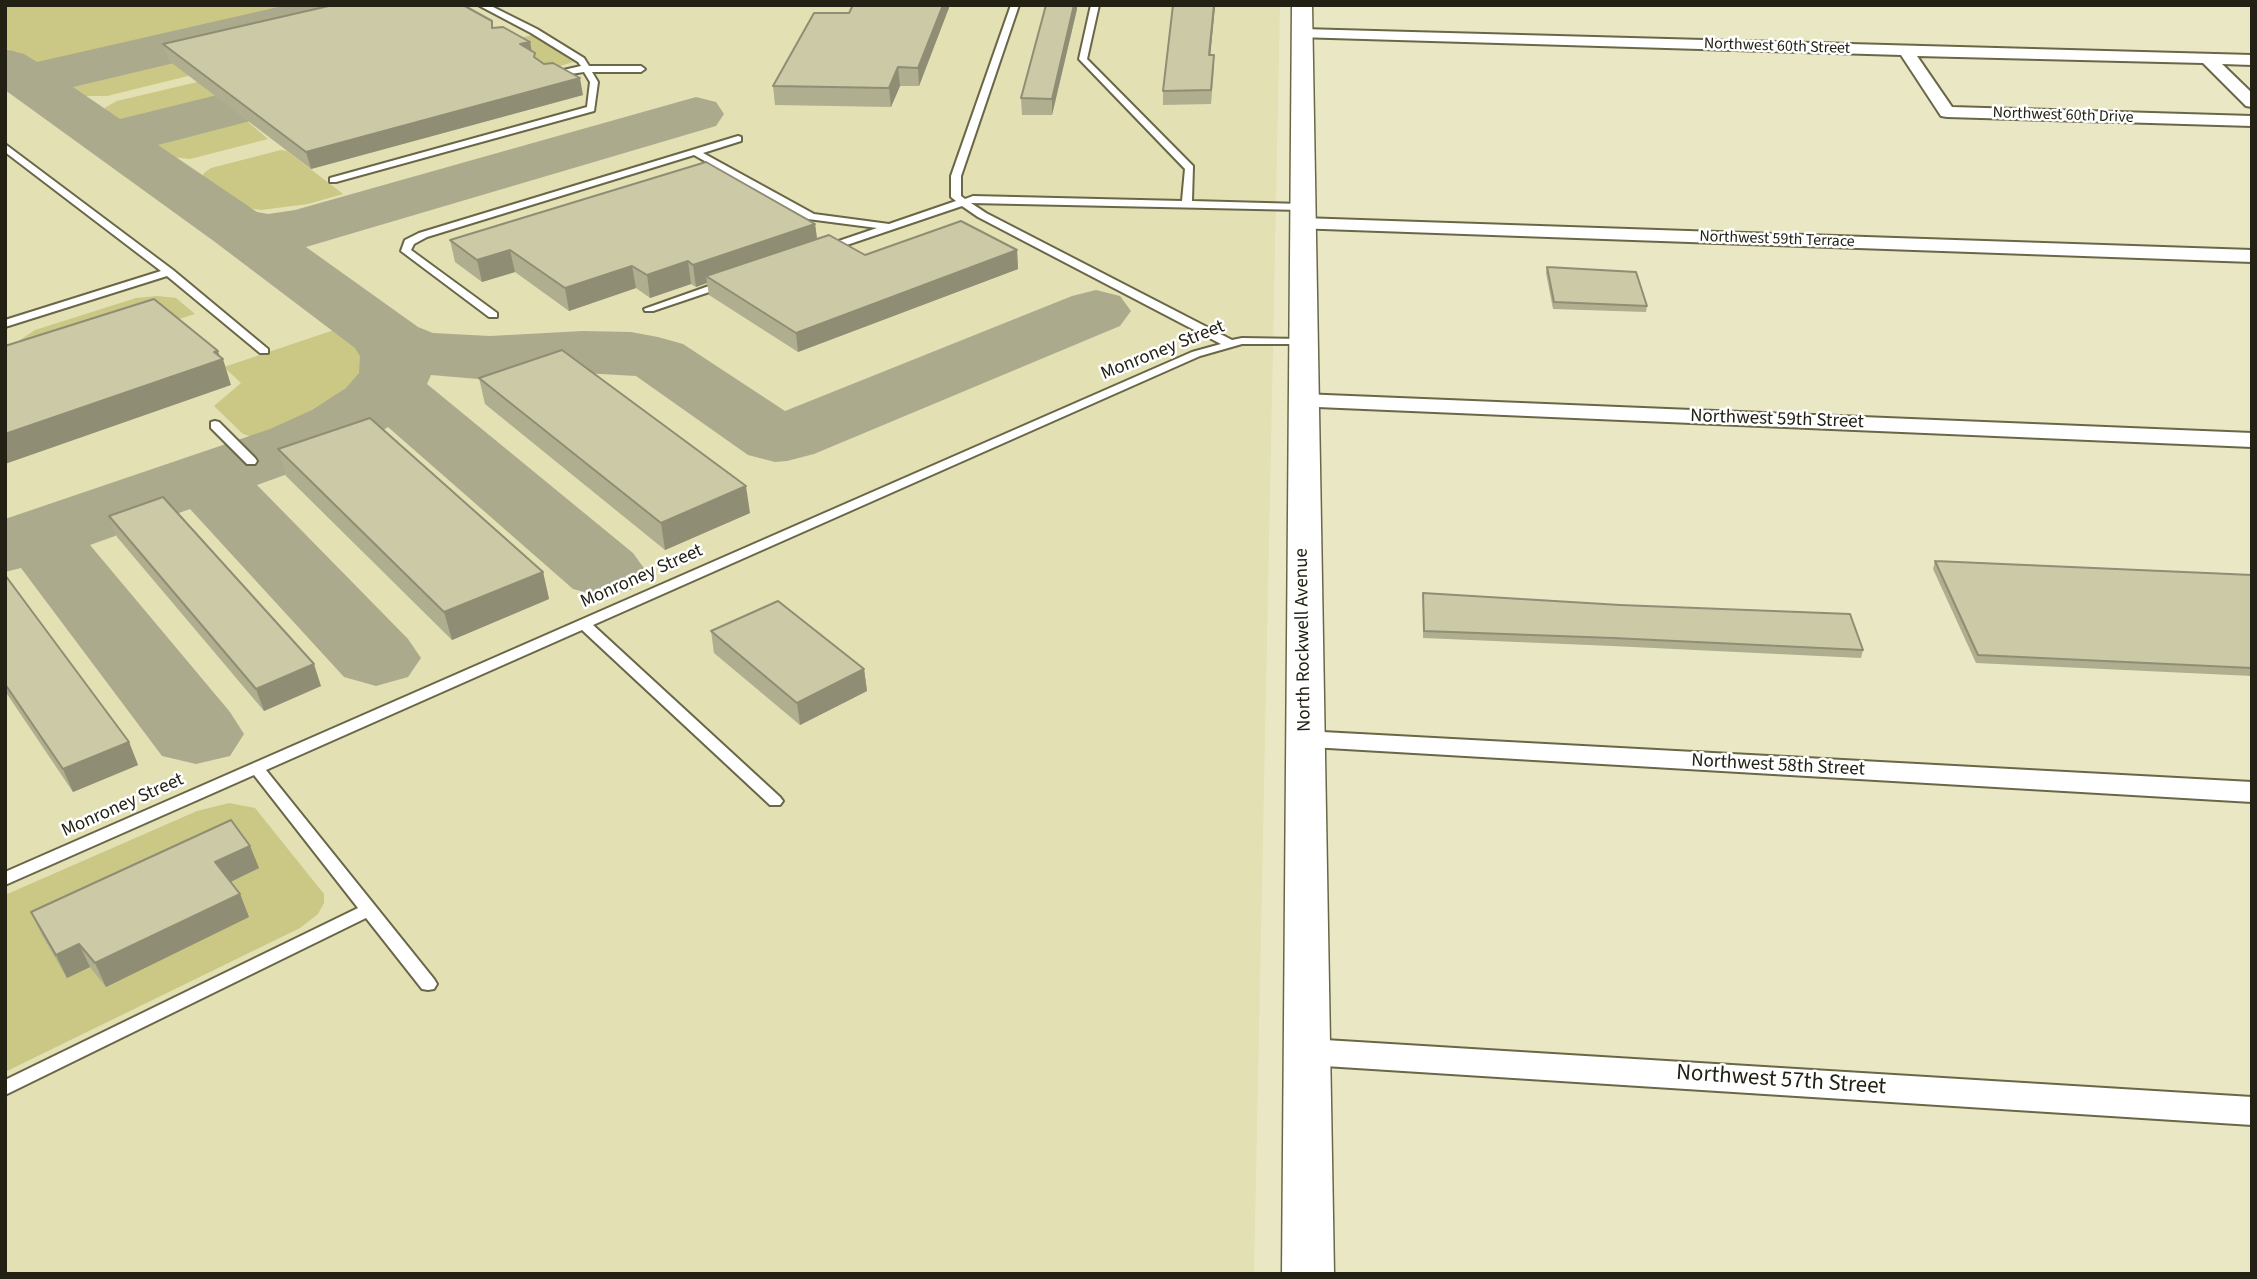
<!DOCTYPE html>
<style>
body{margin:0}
#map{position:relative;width:2257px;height:1279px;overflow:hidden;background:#eae8c4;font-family:"Source Sans 3",sans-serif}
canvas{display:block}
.frame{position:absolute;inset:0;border:7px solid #222113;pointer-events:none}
</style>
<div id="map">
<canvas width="2257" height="1279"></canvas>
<div class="frame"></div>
</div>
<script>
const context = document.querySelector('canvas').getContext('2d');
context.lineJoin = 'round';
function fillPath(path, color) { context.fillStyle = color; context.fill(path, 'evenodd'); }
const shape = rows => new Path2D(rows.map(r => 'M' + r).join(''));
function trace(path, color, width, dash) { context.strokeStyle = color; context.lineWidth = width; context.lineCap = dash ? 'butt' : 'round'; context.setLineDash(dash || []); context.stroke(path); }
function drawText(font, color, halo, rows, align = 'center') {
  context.font = font + ' "Source Sans 3",sans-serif'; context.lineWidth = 5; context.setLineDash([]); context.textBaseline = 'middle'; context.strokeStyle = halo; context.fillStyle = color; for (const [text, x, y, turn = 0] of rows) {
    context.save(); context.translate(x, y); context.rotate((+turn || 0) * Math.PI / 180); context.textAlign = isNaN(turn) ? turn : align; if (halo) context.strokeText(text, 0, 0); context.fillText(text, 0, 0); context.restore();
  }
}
fillPath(shape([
 [5,5,1280,5,1254,1274,5,1274]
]), '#e3e0b4');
fillPath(shape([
 [5,5,339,5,52,70,37,69,5,47],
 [532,35,561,53,573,62,544,71,504,42],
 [189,47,169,60,192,75,107,96,77,96,61,85,66,78,78,73],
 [227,75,206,89,223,102,220,106,144,124,114,122,101,113,106,107,117,101],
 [230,115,240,115,268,139,190,159,163,156,148,146,152,137,162,132],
 [281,150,287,151,343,194,308,204,261,210,237,206,200,181,204,173,211,168],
 [157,296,176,298,195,314,163,324,17,345,20,340,35,330,136,298],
 [334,330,364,353,368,371,365,381,357,392,326,415,285,434,256,438,243,434,214,406,241,383,224,367],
 [229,803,255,808,324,894,324,903,318,914,300,928,5,1072,5,895,197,811]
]), '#cbc784');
fillPath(shape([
 [287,5,379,5,372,16,73,87,120,119,351,62,370,66,378,78,370,90,158,145,257,212,268,214,295,210,696,97,716,102,724,114,716,126,306,247,418,327,433,333,490,336,583,331,631,332,658,337,683,344,785,411,1072,296,1096,290,1120,296,1131,311,1120,326,814,454,787,461,775,462,748,455,636,376,583,373,490,380,431,375,427,384,633,553,646,571,633,589,603,597,573,589,388,427,366,442,324,461,257,485,408,639,421,658,408,677,376,686,344,677,190,509,90,545,230,712,244,734,230,756,196,764,162,756,21,568,5,572,5,519,270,429,312,410,346,388,359,373,360,356,355,348,215,242,5,90,5,49,24,54,37,62,287,5]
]), '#acaa8d');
const service = shape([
 [478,5,489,5,537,29,584,58,589,66,641,66,645,69,641,72,592,72,598,82,594,111,336,182,330,182,330,178,587,107,590,82,584,72,550,77,546,74,581,66,578,62,531,33,478,5],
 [1011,5,1019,5,961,176,961,196,965,199,973,196,1182,201,1185,169,1079,59,1091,5,1099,5,1087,59,1193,166,1192,201,1302,204,1307,207,1302,210,971,203,986,213,1232,340,1242,338,1302,339,1308,342,1306,344,1242,344,1200,356,593,625,780,797,783,801,780,805,770,805,582,630,266,770,434,979,437,984,434,989,428,990,422,989,366,918,5,1095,5,1080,358,908,254,775,5,885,5,872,1192,352,1221,344,978,217,962,206,829,251,821,251,821,247,877,228,808,219,694,155,427,237,414,244,411,250,497,313,497,317,489,317,401,251,405,240,419,233,738,136,741,137,741,141,703,153,814,214,889,224,956,201,951,197,951,176,1011,5],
 [5,144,173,270,268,349,268,353,260,353,167,276,5,327,5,320,161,271,5,152,5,144],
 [723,281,728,284,727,286,653,311,645,311,644,309,723,281],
 [215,421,219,422,255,458,257,461,255,464,247,464,211,428,211,422,215,421]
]);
const minor = shape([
 [1302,29,2252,55,2252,65,2222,64,2252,93,2252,107,2246,106,2203,63,1917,56,1952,107,2252,116,2252,126,1947,117,1941,116,1901,55,1297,37,1294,34,1302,29],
 [1302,218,2252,250,2252,262,1295,228,1293,224,1295,220,1302,218],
 [1302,394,2252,433,2252,447,1294,406,1291,401,1294,396,1302,394],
 [1304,731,2252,782,2252,802,1294,746,1290,740,1294,734,1304,731],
 [1309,1039,2252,1097,2252,1125,1309,1065,1297,1061,1292,1052,1297,1043,1309,1039]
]);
const secondary = shape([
 [1292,5,1312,5,1334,1274,1282,1274,1292,5]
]);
trace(service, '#696747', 4);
trace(minor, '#696747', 4);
trace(secondary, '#696747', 3);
fillPath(service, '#fff');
fillPath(minor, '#fff');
fillPath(secondary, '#fff');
fillPath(shape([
 [853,5,950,5,919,86,900,86,891,107,775,105,773,86,849,13],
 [1215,5,1210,55,1214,68,1211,104,1163,105,1163,91],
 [1077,9,1052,115,1022,115,1021,98],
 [492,21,493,28,530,42,531,51,535,53,535,58,583,95,311,169,168,60,163,44],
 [815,224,817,239,865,255,1017,250,1018,269,798,352,709,295,707,283,696,287,691,284,650,298,636,288,569,311,515,272,482,282,455,262,450,240],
 [1547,267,1647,306,1646,312,1553,309,1546,273],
 [479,378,750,513,665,550,485,404],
 [278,449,543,572,549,599,452,640,286,476],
 [109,516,321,686,264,711,117,537],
 [1935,561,2252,575,2252,676,1976,663,1933,569],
 [5,575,129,742,138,765,73,792,5,691],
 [1423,593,1863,650,1861,658,1612,646,1423,638],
 [711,631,864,669,867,691,800,725,714,653],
 [250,846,259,868,231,882,240,894,249,917,106,987,90,967,67,978,42,935,31,912]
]), '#afae8f');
fillPath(shape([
 [943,5,950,5,919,86,918,68],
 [1074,5,1077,5,1077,9,1052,115,1052,99],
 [1214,5,1215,7,1209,68,1209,55],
 [530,42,533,58,520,44],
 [898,67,900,86,891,107,889,88],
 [580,78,583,95,311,169,306,152],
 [815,224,818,246,706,276,707,283,696,287,693,265],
 [510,250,515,272,482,282,477,260],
 [1017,250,1018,269,798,352,796,333],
 [688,261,691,284,650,298,647,275],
 [632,266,636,288,569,311,565,288],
 [218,351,221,360,223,359,231,385,5,464,5,434],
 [746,486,750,513,665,550,661,523],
 [543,572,549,599,452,640,444,612],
 [314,664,321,686,264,711,256,689],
 [864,669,867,691,800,725,797,703],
 [129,742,138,765,73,792,63,769],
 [250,846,259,868,224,885,215,862],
 [240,894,249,917,106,987,95,963],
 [79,944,90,967,67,978,56,955]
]), '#8f8d74');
const building = shape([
 [333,5,463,5,492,21,492,28,503,27,530,42,520,44,535,53,534,57,544,64,553,63,580,78,306,152,163,44,333,5],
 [853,5,943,5,918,68,898,67,889,88,773,86,814,13,849,13,853,5],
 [1046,5,1074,5,1052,99,1021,98,1046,5],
 [1173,5,1214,5,1209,55,1214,55,1211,90,1163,91,1173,5],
 [706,162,815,224,693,265,688,261,647,275,632,266,565,288,510,250,477,260,450,240,706,162],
 [961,221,1017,250,796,333,706,276,829,235,865,255,961,221],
 [1547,267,1636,272,1647,306,1554,302,1547,267],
 [154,299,218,351,214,352,223,359,5,434,5,346,154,299],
 [562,350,746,486,661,523,479,378,562,350],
 [370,418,543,572,444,612,278,449,370,418],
 [163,497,314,664,256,689,109,516,163,497],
 [1935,561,2252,575,2252,668,1978,655,1935,561],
 [5,575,129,742,63,769,5,684,5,575],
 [1423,593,1620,605,1850,614,1863,650,1613,638,1424,631,1423,593],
 [778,601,864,669,797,703,711,631,778,601],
 [231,820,250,846,215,862,240,894,95,963,79,944,56,955,31,912,231,820]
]);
fillPath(building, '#cccaa6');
trace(building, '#8f8d74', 2);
drawText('16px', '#222113', '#fff', [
 ["Northwest 60th Street",1777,47,2],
 ["Northwest 60th Drive",2063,116,2],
 ["Northwest 59th Terrace",1777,240,2]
]);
drawText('19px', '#222113', '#fff', [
 ["Monroney Street",1163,351,-22],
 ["Northwest 59th Street",1777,420,2],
 ["Monroney Street",642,577,-24],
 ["North Rockwell Avenue",1304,640,-91],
 ["Northwest 58th Street",1778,766,3],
 ["Monroney Street",123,806,-24]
]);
drawText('23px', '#222113', '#fff', [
 ["Northwest 57th Street",1781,1081,4]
]);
</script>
